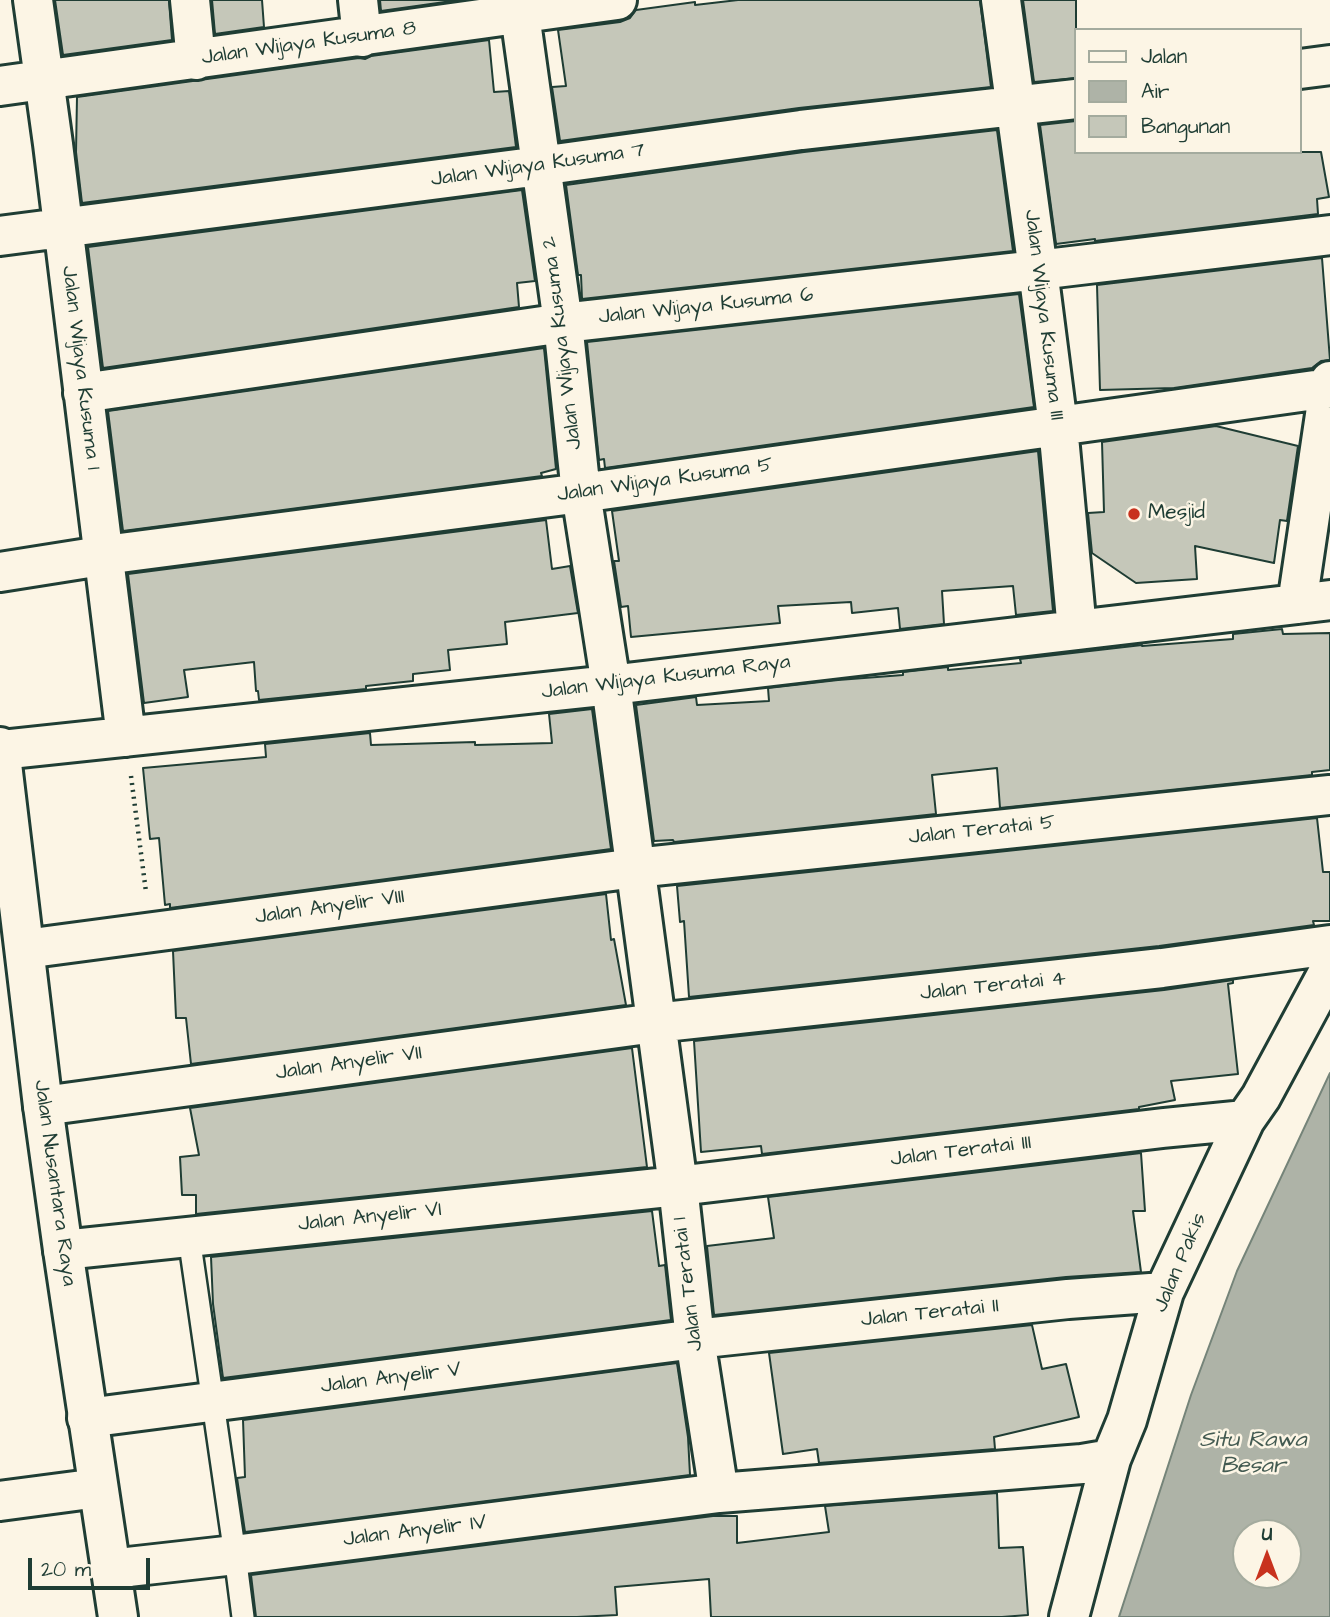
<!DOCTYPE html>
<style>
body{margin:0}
#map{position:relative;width:1330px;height:1617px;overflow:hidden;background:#fcf5e5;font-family:"Architects Daughter",sans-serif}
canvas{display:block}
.legend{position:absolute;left:1074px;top:28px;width:228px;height:126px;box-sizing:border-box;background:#fcf5e5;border:2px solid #a4ab9e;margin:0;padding:9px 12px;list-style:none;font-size:21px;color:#1f3d34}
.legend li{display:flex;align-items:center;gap:14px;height:35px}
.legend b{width:35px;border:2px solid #a4ab9e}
.north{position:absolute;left:1232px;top:1519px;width:70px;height:70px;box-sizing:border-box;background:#fcf5e5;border:2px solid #a4ab9e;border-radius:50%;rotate:0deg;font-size:19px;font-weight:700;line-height:28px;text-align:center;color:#1f3d34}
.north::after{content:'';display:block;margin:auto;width:24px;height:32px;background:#c8321e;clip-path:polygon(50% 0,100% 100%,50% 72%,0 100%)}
.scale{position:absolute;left:28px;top:1558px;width:122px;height:32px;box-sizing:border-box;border:4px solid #1f3d34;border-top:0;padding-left:9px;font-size:21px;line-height:24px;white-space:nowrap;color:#1f3d34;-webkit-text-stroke:5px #fcf5e5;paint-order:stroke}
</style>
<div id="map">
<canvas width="1330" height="1617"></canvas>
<ul class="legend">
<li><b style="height:9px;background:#fcf5e5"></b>Jalan</li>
<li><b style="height:19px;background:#aeb3a7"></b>Air</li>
<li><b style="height:19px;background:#c5c7b9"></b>Bangunan</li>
</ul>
<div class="north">U</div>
<div class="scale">20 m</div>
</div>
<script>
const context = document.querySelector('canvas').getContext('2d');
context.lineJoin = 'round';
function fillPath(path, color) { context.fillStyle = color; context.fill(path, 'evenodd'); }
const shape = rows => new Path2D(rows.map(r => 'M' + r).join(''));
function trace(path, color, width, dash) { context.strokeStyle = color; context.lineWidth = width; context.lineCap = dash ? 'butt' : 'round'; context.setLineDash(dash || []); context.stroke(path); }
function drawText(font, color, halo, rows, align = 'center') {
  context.font = font + ' "Architects Daughter",sans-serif'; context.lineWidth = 5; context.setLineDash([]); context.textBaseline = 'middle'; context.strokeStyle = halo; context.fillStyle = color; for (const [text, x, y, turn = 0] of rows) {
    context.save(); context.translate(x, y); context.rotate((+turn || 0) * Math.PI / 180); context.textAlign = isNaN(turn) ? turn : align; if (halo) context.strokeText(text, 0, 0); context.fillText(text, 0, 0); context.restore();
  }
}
const water = shape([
 [1330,1073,1330,1617,1119,1617,1191,1395,1237,1271,1330,1073],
 [1246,1533,1288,1533,1288,1575,1246,1575,1246,1533]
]);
fillPath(water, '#aeb3a7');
trace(water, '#758479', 2);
const building = shape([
 [55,0,169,0,172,40,63,55,55,0],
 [212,0,262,0,264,27,215,34,212,0],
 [380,0,459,0,381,11,380,0],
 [738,0,980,0,991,87,799,108,560,141,552,87,566,86,558,30,620,22,630,18,636,10,695,2,695,5,738,0],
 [1023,0,1076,0,1076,78,1034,82,1023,0],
 [489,40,494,92,509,91,516,147,82,203,76,152,77,97,359,58,365,59,371,56,489,40],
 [1076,121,1076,152,1321,152,1329,197,1317,199,1318,214,1095,241,1095,239,1056,244,1040,125,1076,121],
 [997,130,1013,251,582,299,581,275,578,275,566,185,804,152,997,130],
 [522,190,535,281,517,283,519,307,103,368,88,247,522,190],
 [1322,258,1330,360,1321,361,1312,368,1174,388,1100,390,1097,285,1322,258],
 [1019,294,1034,407,605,468,604,459,599,460,587,342,1019,294],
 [544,348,556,469,541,473,542,476,123,531,108,411,544,348],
 [1216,426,1298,446,1287,521,1280,520,1274,563,1195,546,1197,579,1136,583,1092,553,1088,513,1104,512,1102,442,1216,426],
 [1038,451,1053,611,1016,615,1013,586,942,591,944,624,900,629,898,608,852,613,851,602,778,606,780,623,631,637,628,606,621,607,614,561,619,561,612,511,1038,451],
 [546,520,552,569,570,566,578,613,505,622,507,644,448,650,450,670,413,674,413,681,366,686,366,689,259,700,258,691,256,691,254,662,184,670,188,697,144,703,128,574,546,520],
 [1282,629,1283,634,1330,633,1330,770,1312,772,1312,775,1000,808,997,768,932,775,936,814,674,842,673,840,654,841,636,705,696,697,697,705,769,701,768,688,838,680,903,675,903,672,948,667,948,670,1021,663,1020,659,1142,645,1142,646,1233,639,1233,634,1282,629],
 [592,709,611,849,170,908,170,904,165,905,159,838,150,839,143,768,266,757,265,744,370,733,371,745,475,742,475,745,552,743,549,714,592,709],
 [1317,818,1323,872,1330,872,1330,921,1313,921,1314,925,1159,946,689,997,684,921,680,922,677,886,1317,818],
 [606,894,611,940,614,939,626,1005,191,1064,186,1018,176,1018,173,951,606,894],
 [1233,980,1233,983,1228,984,1238,1074,1171,1081,1175,1100,1139,1107,1139,1109,762,1154,761,1146,701,1152,694,1041,1164,990,1233,980],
 [632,1048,647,1167,196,1214,196,1195,182,1195,180,1157,199,1155,190,1108,632,1048],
 [1141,1153,1145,1211,1133,1211,1141,1272,1066,1277,714,1315,707,1246,774,1238,768,1197,1141,1153],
 [652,1211,659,1266,665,1265,671,1320,223,1378,213,1304,211,1257,652,1211],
 [1032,1325,1042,1369,1066,1364,1079,1417,994,1437,995,1449,819,1463,817,1449,783,1454,769,1353,1032,1325],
 [677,1363,688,1437,690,1475,245,1532,237,1478,245,1477,243,1420,677,1363],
 [997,1493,999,1548,1023,1547,1028,1615,1002,1617,711,1617,709,1579,615,1587,617,1615,577,1617,256,1617,251,1575,713,1516,737,1516,737,1543,829,1532,825,1506,997,1493]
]);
fillPath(building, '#c5c7b9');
trace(building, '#1f3d34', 2);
const lane = shape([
 [189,1237,235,1555,243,1617]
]);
const street = shape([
 [33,0,53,144,126,737],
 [190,0,196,60],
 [358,0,362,37],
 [518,0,563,323,581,493,611,685,678,1186,695,1339,719,1493],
 [1001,0,1038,270,1058,426,1077,630],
 [1300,69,1330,65],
 [0,86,617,0],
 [0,236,540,166,801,130,1076,99],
 [83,393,563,323,1038,270,1330,235],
 [0,572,120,553,581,493,1329,388],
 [1297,604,1330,381],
 [0,750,611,685,1330,600],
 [25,949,635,868,1330,795],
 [43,1106,655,1023,1162,968,1330,945],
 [63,1250,678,1186,1163,1128,1245,1120],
 [87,1418,695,1339,1068,1299,1164,1292],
 [0,1501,98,1488],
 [110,1569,235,1555,719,1493,1082,1464,1111,1459],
 [1069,1617,1111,1459,1127,1420,1164,1292,1245,1120,1261,1097,1330,969]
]);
const highway = shape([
 [0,747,43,1106,63,1250,118,1617]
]);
trace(lane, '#1f3d34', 26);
trace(street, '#1f3d34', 44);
trace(highway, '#1f3d34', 44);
trace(shape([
 [131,776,146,892]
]), '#1f3d34', 4.5, [2, 5]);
trace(lane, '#fcf5e5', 21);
trace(street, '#fcf5e5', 38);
trace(highway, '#fcf5e5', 38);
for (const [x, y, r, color] of [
 [1134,514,7,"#c8321e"]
]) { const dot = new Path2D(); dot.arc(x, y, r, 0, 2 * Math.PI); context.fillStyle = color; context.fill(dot); trace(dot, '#fcf5e5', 2.5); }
drawText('21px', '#1f3d34', '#fcf5e5', [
 ["Jalan Wijaya Kusuma 8",309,44,-8],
 ["Jalan Wijaya Kusuma 7",538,166,-8],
 ["Jalan Wijaya Kusuma 6",706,307,-6],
 ["Jalan Wijaya Kusuma III",1043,315,83],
 ["Jalan Wijaya Kusuma 2",563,343,-97],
 ["Jalan Wijaya Kusuma 1",80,368,83],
 ["Jalan Wijaya Kusuma 5",665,481,-8],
 ["Jalan Wijaya Kusuma Raya",666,678,-7],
 ["Jalan Teratai 5",982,831,-6],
 ["Jalan Anyelir VIII",330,908,-8],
 ["Jalan Teratai 4",993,987,-6],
 ["Jalan Anyelir VII",349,1064,-8],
 ["Jalan Teratai III",961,1152,-7],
 ["Jalan Nusantara Raya",54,1183,82],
 ["Jalan Anyelir VI",370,1218,-6],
 ["Jalan Pakis",1181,1263,-67],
 ["Jalan Teratai 1",689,1284,-97],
 ["Jalan Teratai II",930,1314,-6],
 ["Jalan Anyelir V",391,1379,-7],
 ["Jalan Anyelir IV",415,1532,-7]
]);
drawText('21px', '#1f3d34', '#fcf5e5', [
 ["Mesjid",1148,514]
], 'left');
drawText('italic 23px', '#435a51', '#fcf5e5', [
 ["Situ Rawa",1253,1441],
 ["Besar",1253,1467]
]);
</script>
